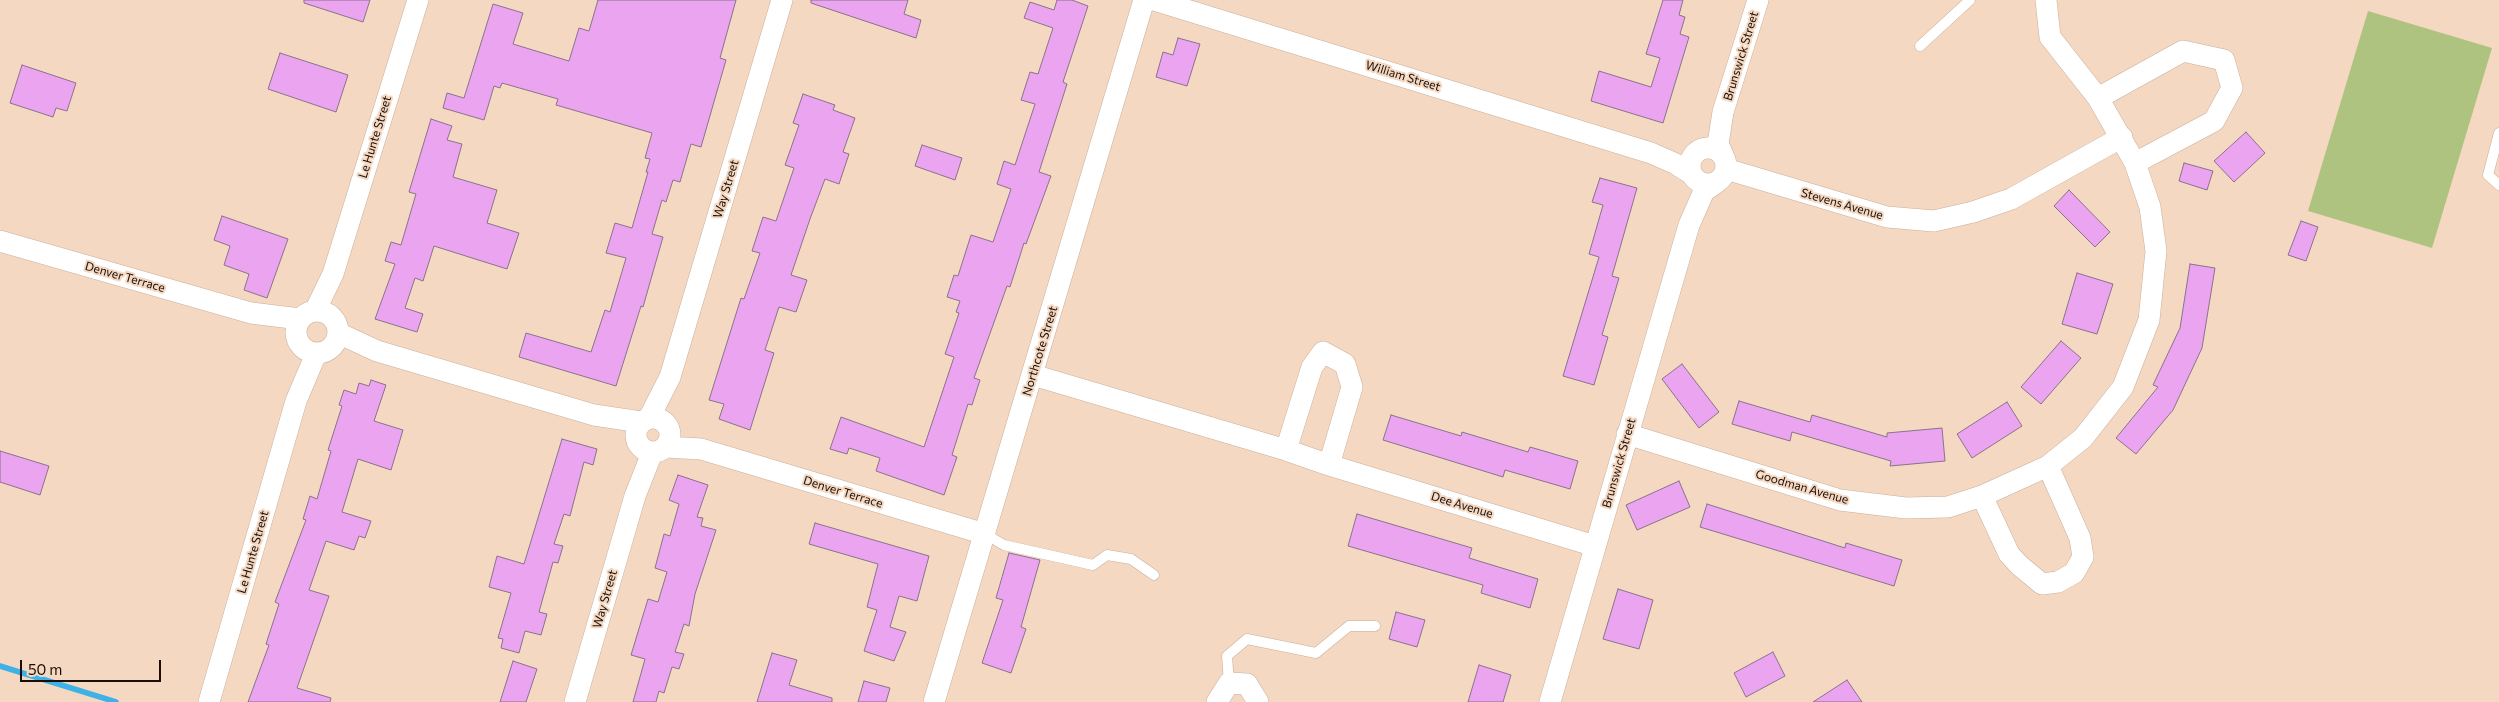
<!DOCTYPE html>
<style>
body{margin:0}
#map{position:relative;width:2499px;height:702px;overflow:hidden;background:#f5d8c2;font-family:Commissioner,sans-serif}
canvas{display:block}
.scale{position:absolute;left:20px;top:660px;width:141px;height:22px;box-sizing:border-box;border:2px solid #180e07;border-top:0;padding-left:6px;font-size:15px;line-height:18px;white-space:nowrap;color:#180e07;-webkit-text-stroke:4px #f5d8c2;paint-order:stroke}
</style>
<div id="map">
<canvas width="2499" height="702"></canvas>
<div class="scale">50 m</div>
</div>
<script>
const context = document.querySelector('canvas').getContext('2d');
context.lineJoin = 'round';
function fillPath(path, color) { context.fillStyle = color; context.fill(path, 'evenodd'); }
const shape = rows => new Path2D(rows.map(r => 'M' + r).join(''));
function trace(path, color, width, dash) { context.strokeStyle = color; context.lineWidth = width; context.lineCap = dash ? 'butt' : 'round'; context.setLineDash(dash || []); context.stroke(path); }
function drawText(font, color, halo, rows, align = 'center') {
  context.font = font + ' Commissioner,sans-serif'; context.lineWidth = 4; context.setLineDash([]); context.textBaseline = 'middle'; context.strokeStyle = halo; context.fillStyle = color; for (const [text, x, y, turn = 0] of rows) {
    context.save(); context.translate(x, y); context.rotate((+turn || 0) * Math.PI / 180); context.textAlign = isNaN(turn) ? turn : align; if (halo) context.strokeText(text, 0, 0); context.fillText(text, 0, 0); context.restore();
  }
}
fillPath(shape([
 [2368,11,2492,48,2432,248,2308,211]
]), '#afc380');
trace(shape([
 [0,666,116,702]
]), '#3eb1e7', 5.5);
const building = shape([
 [304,0,370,0,363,22,304,3,304,0],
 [598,0,736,0,720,58,726,60,701,147,691,144,680,182,673,180,666,202,662,200,652,234,663,237,643,307,641,306,616,386,519,357,526,333,591,352,605,310,610,312,626,258,606,253,615,223,632,228,648,172,646,172,650,159,645,158,652,133,556,105,558,99,502,83,500,88,494,86,484,120,443,108,447,93,464,98,493,4,523,13,513,44,569,61,579,28,589,31,598,0],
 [811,0,908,0,904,14,921,20,916,38,811,3,811,0],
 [1057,0,1072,0,1088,6,1063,82,1067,84,1039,172,1051,176,1026,244,1024,243,1010,287,1007,286,974,378,980,380,972,405,968,404,952,455,957,457,944,495,876,471,880,458,849,448,847,454,830,449,841,417,924,447,954,357,945,354,959,313,956,312,960,301,947,297,954,275,958,276,971,235,993,242,1011,189,997,184,1004,161,1015,165,1035,104,1021,100,1030,72,1038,74,1053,28,1024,18,1030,2,1054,10,1057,0],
 [1663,0,1683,0,1679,15,1685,17,1680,34,1689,37,1663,123,1591,101,1599,71,1651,87,1660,58,1646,54,1663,0],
 [1178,38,1200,44,1187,86,1156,77,1163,52,1173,55,1178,38],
 [280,53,348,75,336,112,268,89,280,53],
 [22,65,76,83,67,111,56,108,53,117,10,103,22,65],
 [803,94,835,105,833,110,855,118,843,152,849,154,839,184,825,179,810,219,791,275,807,280,796,312,779,307,765,350,774,353,750,430,719,419,724,404,709,400,741,298,744,299,760,253,752,251,763,217,776,221,794,168,785,165,799,125,793,123,803,94],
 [431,119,452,126,447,140,462,144,453,177,497,190,487,223,519,233,507,269,434,246,423,281,415,278,405,308,423,314,417,332,375,319,395,264,385,261,391,242,401,245,416,194,409,192,431,119],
 [2246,132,2265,153,2234,182,2214,161,2246,132],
 [922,145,962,158,955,180,915,166,922,145],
 [2184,163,2213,171,2207,190,2179,181,2184,163],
 [1600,178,1637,188,1612,276,1619,278,1602,335,1608,337,1594,385,1563,376,1599,257,1589,254,1603,205,1592,202,1600,178],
 [2069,190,2110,232,2095,247,2054,206,2069,190],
 [222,216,288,239,267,298,244,290,249,274,224,265,230,246,214,240,222,216],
 [2301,221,2318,227,2306,261,2288,255,2301,221],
 [2190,264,2215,268,2202,348,2173,410,2136,454,2116,438,2158,387,2153,385,2180,328,2190,264],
 [2077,273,2113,284,2097,334,2062,324,2077,273],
 [2061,341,2081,358,2041,404,2021,387,2061,341],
 [1682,364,1719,412,1699,428,1662,379,1682,364],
 [371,380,386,385,374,421,403,430,391,470,358,459,342,512,371,521,365,538,359,536,354,550,326,541,309,590,329,596,297,688,331,698,330,702,248,702,269,645,266,644,279,604,275,602,306,520,303,519,310,496,317,499,331,451,328,450,342,406,339,405,344,390,356,394,359,383,369,386,371,380],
 [1739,401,1810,422,1812,415,1887,437,1887,433,1942,428,1945,461,1890,466,1891,461,1792,432,1790,441,1732,424,1739,401],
 [2007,402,2022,426,1972,458,1957,434,2007,402],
 [1391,415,1461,436,1462,432,1528,452,1530,447,1578,461,1570,489,1505,470,1503,477,1383,440,1391,415],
 [562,439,597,449,593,465,584,462,570,516,564,514,554,544,563,546,558,563,553,562,539,612,547,614,541,635,525,631,519,653,501,648,503,639,498,638,511,593,489,587,497,556,524,564,562,439],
 [0,451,49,466,40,495,0,482,0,451],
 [678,475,708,485,697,517,703,518,701,526,716,530,695,594,689,626,684,624,675,652,684,654,679,669,672,667,664,693,659,691,656,702,633,702,645,659,631,655,648,599,658,602,667,572,655,568,664,534,670,536,679,504,669,500,678,475],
 [1679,481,1690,507,1637,530,1626,505,1679,481],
 [1707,504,1845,548,1846,543,1902,560,1894,586,1700,527,1707,504],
 [1357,514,1472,548,1469,558,1538,579,1530,608,1481,593,1483,585,1348,546,1357,514],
 [815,523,929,556,917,601,899,596,890,627,906,632,894,661,864,651,877,610,867,607,878,564,809,544,815,523],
 [1009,553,1040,560,1021,627,1026,629,1011,673,982,663,1003,600,996,598,1009,553],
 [1618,589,1653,600,1639,649,1603,639,1618,589],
 [1396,612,1425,620,1417,647,1389,639,1396,612],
 [1773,652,1785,676,1746,697,1734,673,1773,652],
 [772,653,797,660,789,685,832,698,832,702,757,702,772,653],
 [513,661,537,669,526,702,500,702,513,661],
 [1479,665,1511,675,1503,702,1468,702,1479,665],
 [1847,680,1862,702,1813,702,1847,680],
 [864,681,890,688,886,702,858,702,864,681]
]);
fillPath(building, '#eaa4f0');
trace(building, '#88738a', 1);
const lane = shape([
 [1920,46,1970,0],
 [2499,133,2488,175,2499,185],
 [985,534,1004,545,1093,565,1107,555,1131,559,1154,575],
 [1229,683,1227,656,1247,639,1316,653,1349,626,1375,626]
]);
const street = shape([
 [1154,0,1651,153,1676,164,1692,174],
 [2098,98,2183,51,2224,60,2232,88,2214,121,2135,163],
 '1690 166a18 18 0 1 1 36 0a18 18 0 1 1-36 0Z',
 [1723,155,1718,144,1723,112,1758,0],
 [1726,169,1887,217,1934,221,1973,212,2011,199,2122,137],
 [0,241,251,313,300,319],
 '296 332a21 21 0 1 1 42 0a21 21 0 1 1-42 0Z',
 [315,311,333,274,418,0],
 [338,333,377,351,594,415,641,422],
 [1033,375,1286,450,1329,465,1595,546],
 '636 435a17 17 0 1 1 34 0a17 17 0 1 1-34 0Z',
 [649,418,670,377,782,0],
 [1627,434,1840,500,1906,508,1948,507,1982,496,2048,466,2083,438,2123,387,2149,320,2156,251,2150,207,2135,163,2098,98,2050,37,2046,0],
 [666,447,701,449,985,534],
 [1286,450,1312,367,1323,352,1345,364,1352,387,1329,465],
 [1982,496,2009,554,2019,565,2042,584,2058,582,2074,573,2083,557,2080,538,2048,466],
 [209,702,296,401,316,354],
 [575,702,635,496,652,453],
 [934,702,1144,0],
 [1217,702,1229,683,1247,684,1258,702],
 [1550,702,1689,225,1704,191,1716,183]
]);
trace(lane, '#caae99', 11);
trace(street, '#caae99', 22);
trace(lane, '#fff', 10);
trace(street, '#fff', 21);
drawText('12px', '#180e07', '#f5d8c2', [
 ["Brunswick Street",1741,56,-73],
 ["William Street",1403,76,17],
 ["Le Hunte Street",375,137,-73],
 ["Way Street",726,189,-73],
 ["Stevens Avenue",1842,204,16],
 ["Denver Terrace",125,277,16],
 ["Northcote Street",1040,351,-73],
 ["Brunswick Street",1619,463,-74],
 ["Goodman Avenue",1802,487,16],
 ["Denver Terrace",843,492,17],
 ["Dee Avenue",1462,505,17],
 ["Le Hunte Street",253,552,-74],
 ["Way Street",605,599,-74]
]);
</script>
